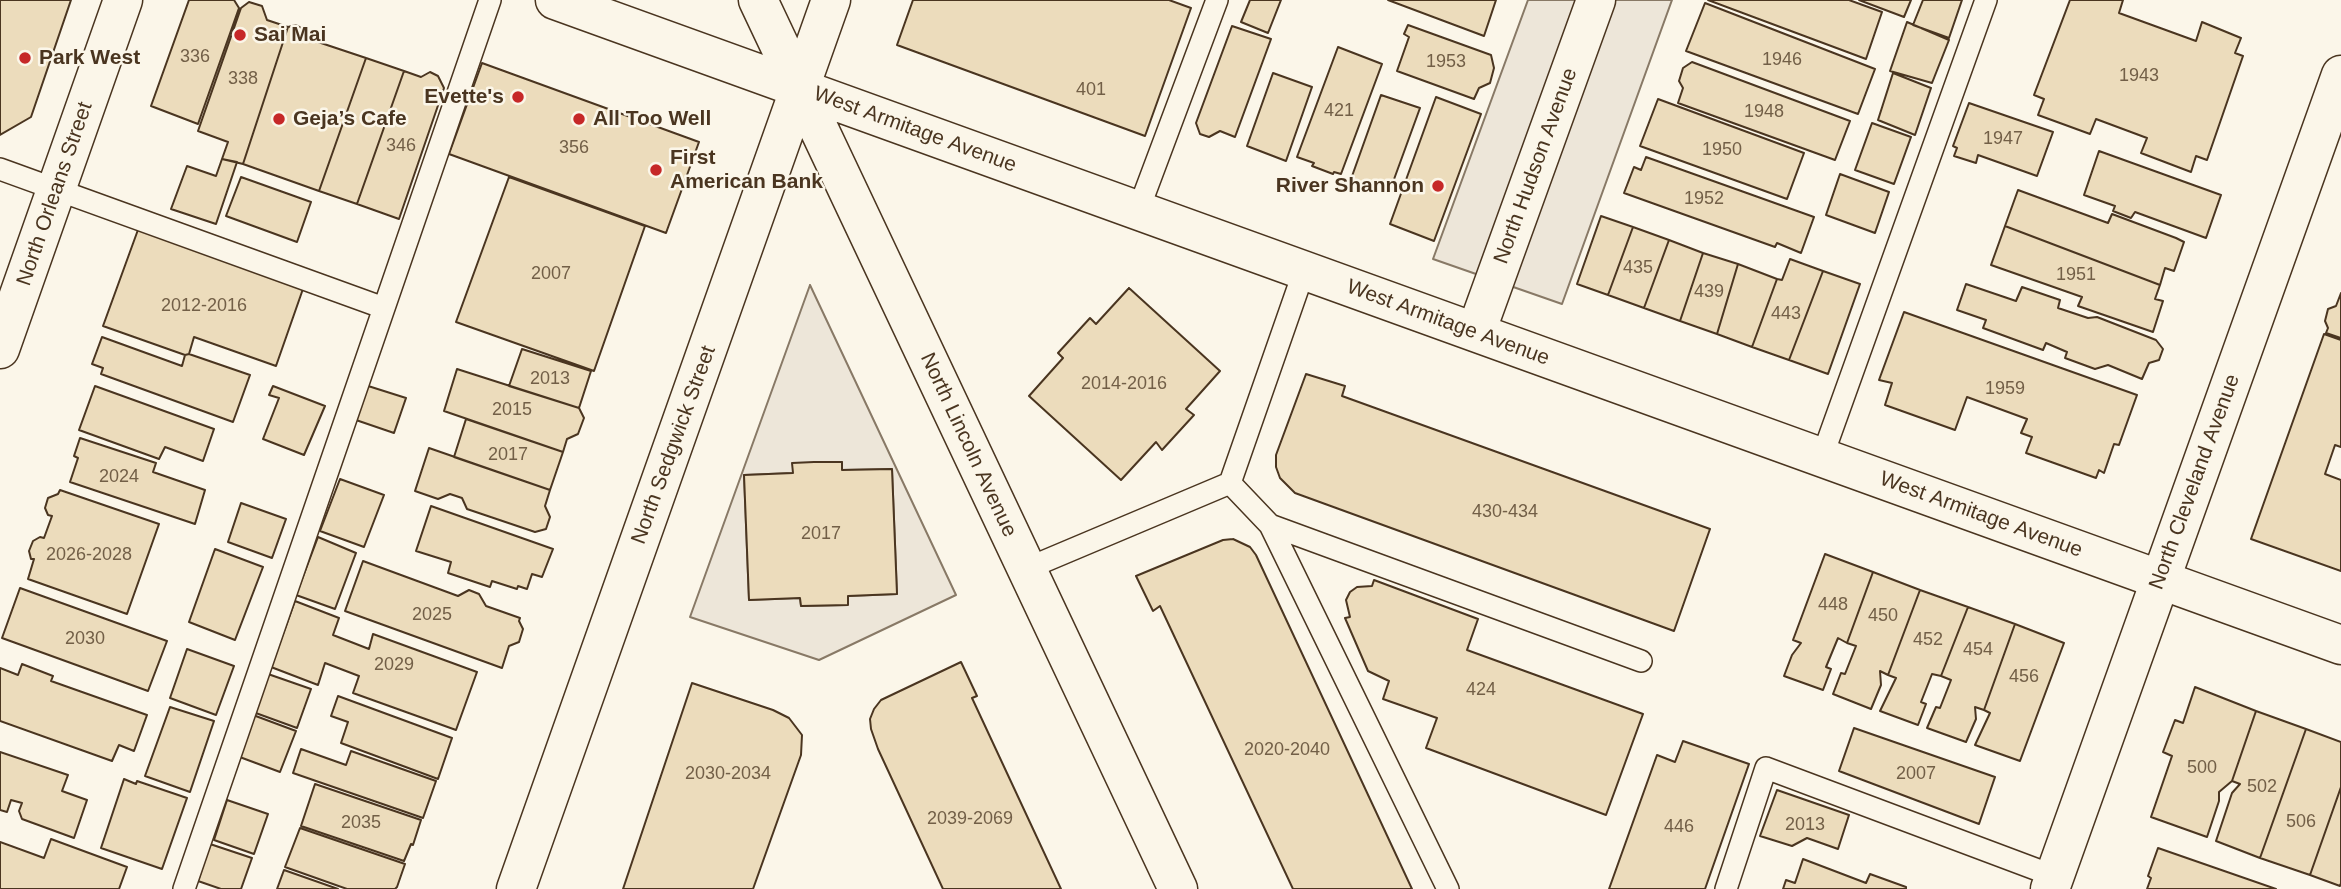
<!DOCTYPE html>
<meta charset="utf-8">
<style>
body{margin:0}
canvas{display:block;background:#fbf6e9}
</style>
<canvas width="2341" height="889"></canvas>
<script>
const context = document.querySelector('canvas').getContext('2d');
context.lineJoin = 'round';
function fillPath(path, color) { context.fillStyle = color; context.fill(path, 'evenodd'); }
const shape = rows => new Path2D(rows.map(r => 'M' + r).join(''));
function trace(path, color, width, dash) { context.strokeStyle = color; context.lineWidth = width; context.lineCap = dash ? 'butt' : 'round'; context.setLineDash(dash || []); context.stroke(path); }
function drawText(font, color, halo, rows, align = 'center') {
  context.font = font + ' Helvetica,sans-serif'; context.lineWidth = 5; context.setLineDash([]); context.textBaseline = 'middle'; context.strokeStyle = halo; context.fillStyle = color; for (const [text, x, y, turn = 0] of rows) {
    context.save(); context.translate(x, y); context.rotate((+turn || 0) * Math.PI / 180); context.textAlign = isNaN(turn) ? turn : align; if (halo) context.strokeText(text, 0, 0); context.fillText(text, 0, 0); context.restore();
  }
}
const green = shape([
 [1528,0,1672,0,1562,304,1433,259,1528,0],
 [810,285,956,595,819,660,690,617,810,285],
 [842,462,842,470,892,469,897,594,848,596,847,605,801,606,800,598,749,600,744,475,793,473,842,462]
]);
fillPath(green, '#ede6d9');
trace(green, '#887966', 2);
const building = shape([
 [0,0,71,0,31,117,0,135,0,0],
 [189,0,234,0,239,8,198,124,151,106,189,0],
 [913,0,1169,0,1191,8,1145,136,897,45,913,0],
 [1250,0,1281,0,1268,33,1241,22,1250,0],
 [1388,0,1496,0,1484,36,1388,0],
 [1708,0,1849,0,1882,12,1866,59,1708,0],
 [1859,0,1911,0,1904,17,1859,0],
 [1923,0,1962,0,1949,38,1913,25,1923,0],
 [2070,0,2123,0,2119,13,2196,41,2202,22,2241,38,2235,53,2243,56,2207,160,2196,156,2191,172,2141,153,2147,138,2096,119,2090,134,2038,115,2044,99,2034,95,2070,0],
 [249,2,262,6,267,20,288,27,243,164,222,159,228,142,198,131,241,8,249,2],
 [1705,3,1875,69,1858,114,1686,51,1705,3],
 [1907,22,1949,40,1932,83,1890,71,1907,22],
 [296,25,305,30,309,39,366,58,319,191,243,164,288,27,296,25],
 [1408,25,1491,55,1494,68,1490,83,1479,88,1474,99,1397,71,1409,37,1404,34,1408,25],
 [1232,26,1271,39,1235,137,1220,131,1209,137,1200,134,1196,123,1232,26],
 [1338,47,1382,64,1341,174,1334,172,1333,174,1312,166,1314,163,1297,157,1338,47],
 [366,58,404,71,357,204,319,191,366,58],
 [1692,62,1850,121,1835,160,1678,103,1683,88,1679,81,1683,68,1692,62],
 [482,63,699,142,666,233,449,154,482,63],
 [404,71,421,77,430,72,438,76,444,88,399,219,357,204,404,71],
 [1273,73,1312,87,1286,161,1247,146,1273,73],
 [1893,73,1931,88,1915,135,1878,120,1893,73],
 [1381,95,1420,108,1389,193,1351,179,1381,95],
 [1436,97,1481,114,1434,241,1390,224,1436,97],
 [1658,99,1804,153,1787,199,1640,146,1658,99],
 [1969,103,2053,132,2037,176,1978,155,1976,163,1954,156,1957,148,1953,146,1969,103],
 [1872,123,1911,137,1894,184,1855,170,1872,123],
 [2099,151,2221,195,2206,238,2135,212,2131,218,2113,211,2115,206,2084,195,2099,151],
 [1646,157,1814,217,1801,253,1777,243,1775,247,1624,193,1634,167,1641,170,1646,157],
 [222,159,237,162,216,224,171,209,187,166,216,176,222,159],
 [1840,174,1889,192,1875,233,1826,215,1840,174],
 [241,177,311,202,297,242,226,216,241,177],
 [509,177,645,226,594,371,456,322,509,177],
 [2018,190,2108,223,2112,214,2176,238,2184,242,2174,271,2165,268,2160,285,2005,226,2018,190],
 [1601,216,1633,227,1608,295,1577,284,1601,216],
 [2005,226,2160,285,2155,299,2163,301,2153,332,2078,306,2082,297,1991,265,2005,226],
 [139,227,304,286,276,366,194,337,189,354,185,355,103,326,139,227],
 [1633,227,1669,240,1644,308,1608,295,1633,227],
 [1669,240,1703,253,1680,321,1644,308,1669,240],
 [1703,253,1738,264,1717,334,1680,321,1703,253],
 [1790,259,1823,271,1789,360,1752,347,1777,279,1782,280,1790,259],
 [1738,264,1777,279,1752,347,1717,334,1738,264],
 [1823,271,1860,284,1828,374,1789,360,1823,271],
 [1966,284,2016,301,2022,287,2060,300,2058,308,2088,318,2097,317,2156,340,2163,349,2159,360,2149,363,2142,379,2108,365,2095,369,2065,358,2067,352,2046,343,2043,350,1983,328,1986,320,1957,310,1966,284],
 [1129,288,1220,371,1186,409,1194,415,1162,450,1156,442,1121,480,1029,396,1063,358,1058,353,1090,318,1096,324,1129,288],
 [2341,293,2341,338,2326,333,2328,328,2325,321,2328,309,2336,306,2341,293],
 [1904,312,2137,395,2119,445,2114,444,2104,473,2099,470,2096,478,2026,453,2032,437,2021,433,2027,419,1967,397,1955,430,1885,405,1892,383,1879,380,1904,312],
 [2324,334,2341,340,2341,447,2335,445,2325,474,2341,480,2341,571,2251,539,2324,334],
 [102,337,182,366,185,355,189,354,250,375,233,422,101,374,103,368,92,364,102,337],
 [522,349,591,371,579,408,509,386,522,349],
 [457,369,579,408,584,418,578,434,567,439,563,452,444,411,457,369],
 [1306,374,1345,386,1342,396,1710,529,1674,631,1295,493,1280,478,1276,467,1276,455,1306,374],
 [365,385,406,398,394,433,353,419,365,385],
 [95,386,214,429,203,461,165,447,159,459,79,430,95,386],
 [273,386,325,406,304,455,263,439,279,398,269,395,273,386],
 [466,419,563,452,550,490,454,457,466,419],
 [80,438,156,463,153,472,205,490,195,524,70,482,78,458,74,456,80,438],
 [429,448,550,490,545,506,550,517,546,529,535,532,467,509,462,498,450,494,438,499,415,491,429,448],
 [814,462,842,462,842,470,892,469,897,594,848,596,848,605,801,606,800,598,749,600,744,475,793,473,792,463,814,462],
 [340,479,384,495,364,547,320,531,340,479],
 [60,490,159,524,127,614,28,579,34,559,31,559,29,551,33,541,40,537,44,538,52,516,48,515,45,508,48,498,58,494,60,490],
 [241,503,286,519,272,558,228,542,241,503],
 [431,506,553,549,542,577,532,574,527,589,518,586,517,589,492,581,490,587,448,573,451,562,416,551,431,506],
 [318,537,356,553,335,609,296,595,318,537],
 [1233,539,1250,547,1256,555,1412,889,1293,889,1160,606,1153,611,1136,576,1223,540,1233,539],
 [215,549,263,567,235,640,189,622,215,549],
 [1825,554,1873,572,1847,643,1838,638,1826,667,1831,669,1823,690,1784,676,1792,655,1801,643,1793,640,1825,554],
 [363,561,458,596,469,590,479,594,486,606,520,618,519,621,523,629,519,642,509,646,502,668,345,611,363,561],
 [1873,572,1920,590,1888,675,1880,671,1881,685,1871,709,1833,694,1841,673,1845,674,1856,646,1847,643,1873,572],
 [1374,580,1478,619,1467,650,1643,714,1606,815,1426,748,1437,718,1383,699,1389,681,1368,671,1345,618,1350,617,1346,600,1350,592,1357,587,1372,586,1374,580],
 [20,588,167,641,148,691,2,638,20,588],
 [1920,590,1968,607,1941,676,1932,674,1921,702,1926,704,1918,725,1880,711,1896,678,1888,675,1920,590],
 [295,601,339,618,333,635,369,649,373,634,477,672,456,730,353,693,359,676,325,663,318,685,271,667,295,601],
 [1968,607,2015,624,1984,710,1975,707,1976,719,1966,742,1927,728,1936,707,1940,708,1951,680,1941,676,1968,607],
 [2015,624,2064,643,2020,761,1975,745,1990,713,1984,710,2015,624],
 [187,649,234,666,216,715,170,698,187,649],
 [961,662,977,696,972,698,1061,889,943,889,878,749,871,729,870,719,874,709,881,700,961,662],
 [22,664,53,676,51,681,147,715,134,751,119,745,112,761,0,721,0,668,18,675,22,664],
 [268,674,311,689,297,728,253,712,268,674],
 [692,683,773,710,789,718,802,735,801,755,753,889,623,889,692,683],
 [2195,687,2256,711,2232,781,2219,792,2219,801,2207,837,2151,817,2172,756,2163,752,2175,720,2183,723,2195,687],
 [338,696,452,738,438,779,341,743,348,722,331,716,338,696],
 [170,707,214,721,190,792,145,776,170,707],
 [2256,711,2306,729,2260,858,2216,841,2232,793,2240,784,2232,781,2256,711],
 [253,715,296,731,280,772,237,756,253,715],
 [1854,728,1995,777,1979,824,1839,771,1854,728],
 [2306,729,2341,742,2341,787,2310,875,2260,858,2306,729],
 [1683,741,1749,764,1705,889,1609,889,1657,755,1675,762,1683,741],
 [301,749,346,765,351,751,436,781,423,818,293,773,301,749],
 [0,752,68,775,62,791,87,800,74,838,22,819,19,811,22,803,11,800,7,812,0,810,0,752],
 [124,779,136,784,137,781,187,798,162,869,101,848,124,779],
 [315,784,421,820,413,845,411,844,404,861,301,826,315,784],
 [2341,787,2341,883,2340,886,2310,875,2341,787],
 [1777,790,1849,815,1838,849,1807,838,1792,846,1760,836,1777,790],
 [227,800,268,814,254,854,214,840,227,800],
 [300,828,405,864,397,887,395,889,347,889,285,867,300,828],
 [51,839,127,867,119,889,0,889,0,842,44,858,51,839],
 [210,844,252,858,241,889,221,889,198,881,210,844],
 [2158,848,2276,889,2147,889,2151,878,2148,876,2158,848],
 [1803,859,1866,883,1870,874,1906,887,1906,889,1783,889,1786,880,1795,883,1803,859],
 [284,870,338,889,277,889,284,870]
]);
fillPath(building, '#ecdcbc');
trace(building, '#4a3520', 2);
const lane = shape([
 [0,169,384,308],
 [1138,211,1217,0],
 [1822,457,1986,0],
 [1230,483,1270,525,1448,889],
 [1270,525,1641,661],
 [1026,569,1230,483,1304,271],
 [184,889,490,0],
 [1726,889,1766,768,2054,876]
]);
const street = shape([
 [1476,332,1596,0],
 [0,349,123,0],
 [2050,889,2341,75]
]);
const secondary = shape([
 [555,0,2341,645],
 [758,0,1178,889],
 [516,889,831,0]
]);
trace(lane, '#4a3520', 24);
trace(street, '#4a3520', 41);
trace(secondary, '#4a3520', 41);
trace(lane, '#fbf6e9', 21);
trace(street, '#fbf6e9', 38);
trace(secondary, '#fbf6e9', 38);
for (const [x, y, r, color] of [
 [240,35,7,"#c62828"],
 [25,58,7,"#c62828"],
 [518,97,7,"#c62828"],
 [279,119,7,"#c62828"],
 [579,119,7,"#c62828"],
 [656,170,7,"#c62828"],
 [1438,186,7,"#c62828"]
]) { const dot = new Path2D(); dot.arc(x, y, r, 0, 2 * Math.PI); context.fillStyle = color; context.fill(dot); trace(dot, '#fbf6e9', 2.5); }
drawText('18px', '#725f47', null, [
 ["336",195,57],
 ["1946",1782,60],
 ["1953",1446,62],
 ["1943",2139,76],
 ["338",243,79],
 ["401",1091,90],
 ["421",1339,111],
 ["1948",1764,112],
 ["1947",2003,139],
 ["346",401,146],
 ["356",574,148],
 ["1950",1722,150],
 ["1952",1704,199],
 ["435",1638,268],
 ["2007",551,274],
 ["1951",2076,275],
 ["439",1709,292],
 ["2012-2016",204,306],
 ["443",1786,314],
 ["2013",550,379],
 ["2014-2016",1124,384],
 ["1959",2005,389],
 ["2015",512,410],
 ["2017",508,455],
 ["2024",119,477],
 ["430-434",1505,512],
 ["2017",821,534],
 ["2026-2028",89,555],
 ["448",1833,605],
 ["2025",432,615],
 ["450",1883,616],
 ["2030",85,639],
 ["452",1928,640],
 ["454",1978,650],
 ["2029",394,665],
 ["456",2024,677],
 ["424",1481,690],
 ["2020-2040",1287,750],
 ["500",2202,768],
 ["2030-2034",728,774],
 ["2007",1916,774],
 ["502",2262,787],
 ["2039-2069",970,819],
 ["506",2301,822],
 ["2035",361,823],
 ["2013",1805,825],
 ["446",1679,827]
]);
drawText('bold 21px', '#4a3520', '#fbf6e9', [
 ["Sai Mai",254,35],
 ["Park West",39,58],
 ["Evette's",504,97,"right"],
 ["Geja’s Cafe",293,119],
 ["All Too Well",593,119],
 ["First",670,158],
 ["American Bank",670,182],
 ["River Shannon",1424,186,"right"]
], 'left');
drawText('21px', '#4a3520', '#fbf6e9', [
 ["West Armitage Avenue",915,130,20],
 ["North Hudson Avenue",1536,166,-70],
 ["North Orleans Street",55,194,-71],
 ["West Armitage Avenue",1448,323,20],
 ["North Sedgwick Street",674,445,-70],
 ["North Lincoln Avenue",968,445,65],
 ["North Cleveland Avenue",2195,482,-70],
 ["West Armitage Avenue",1981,515,20]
]);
</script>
